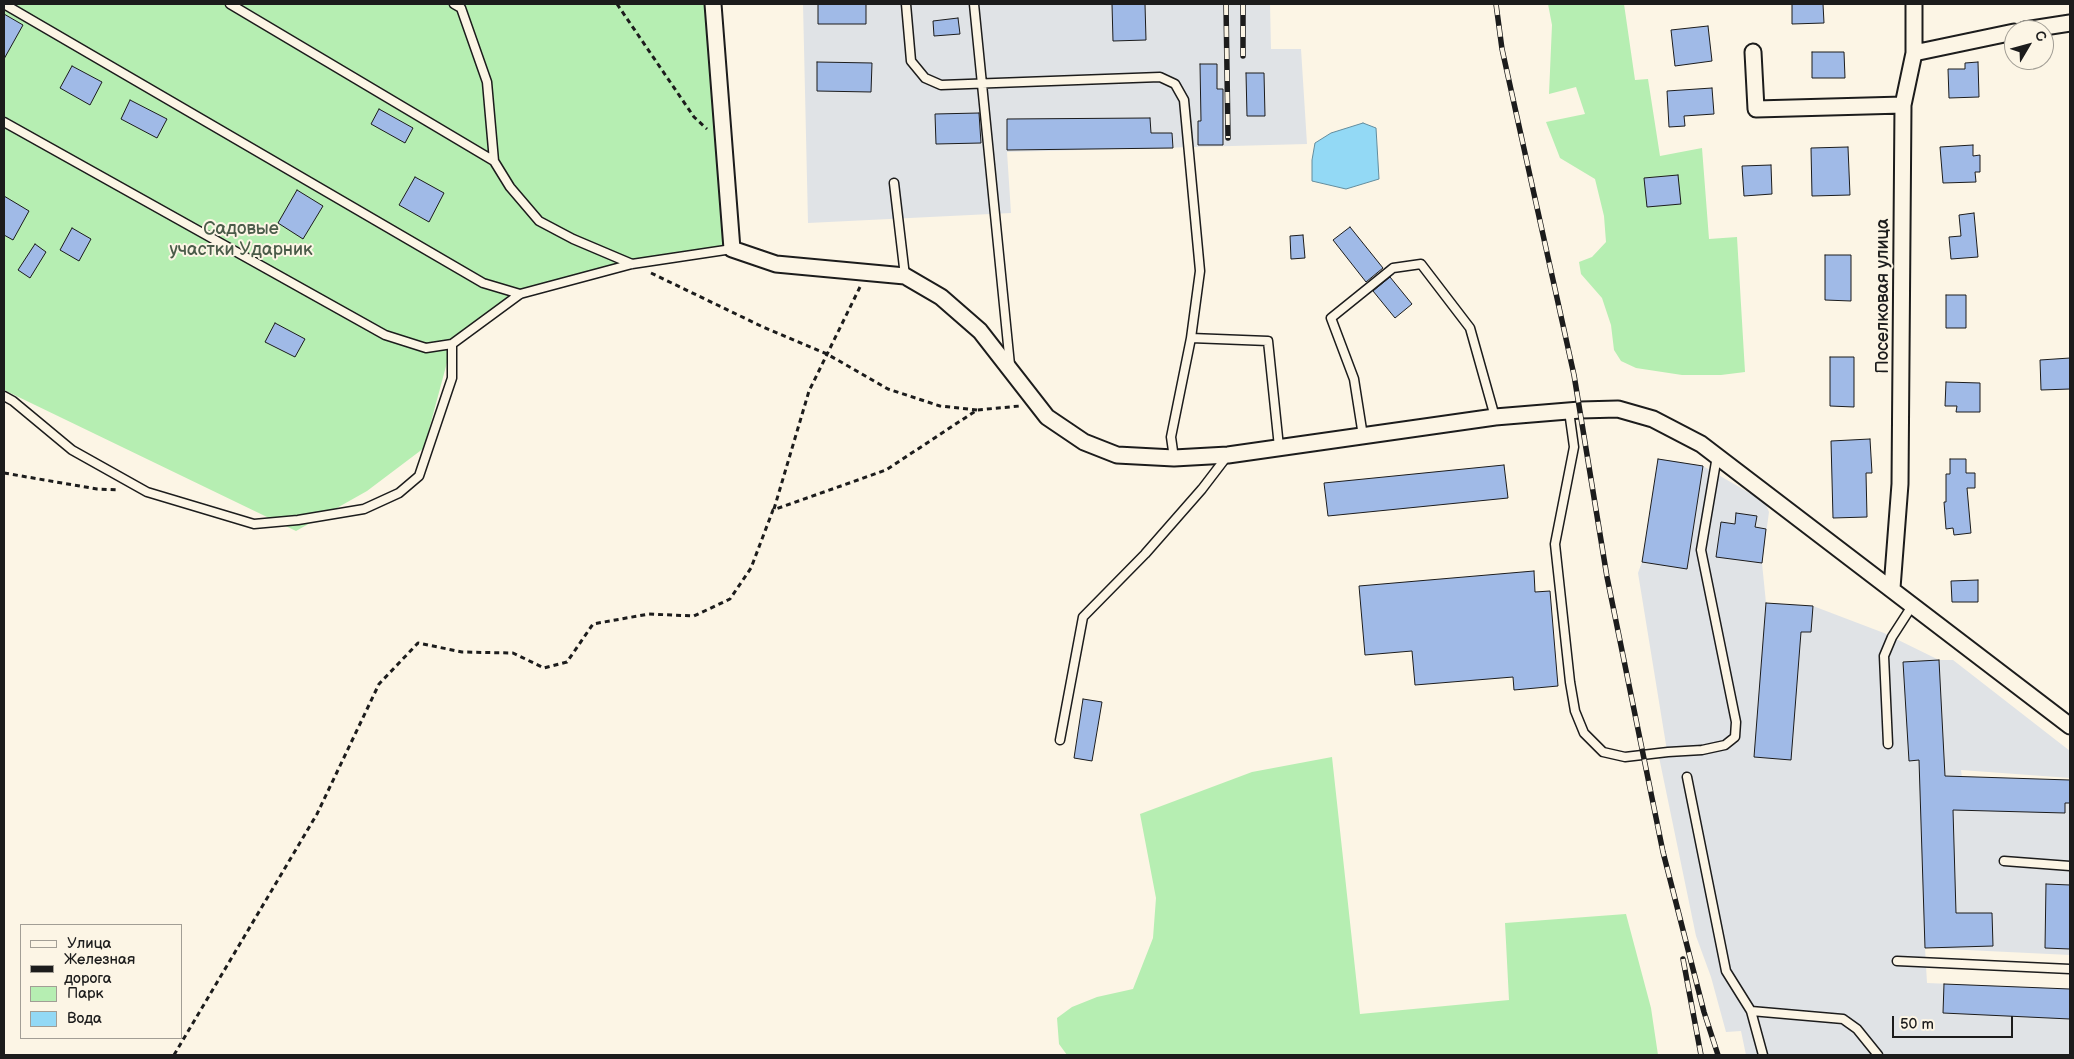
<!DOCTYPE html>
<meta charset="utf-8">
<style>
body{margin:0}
#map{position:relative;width:2074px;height:1059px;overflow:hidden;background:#fcf5e5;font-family:"Balsamiq Sans",sans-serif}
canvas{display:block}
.frame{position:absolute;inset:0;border:5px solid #1c1c1c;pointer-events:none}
.legend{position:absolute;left:20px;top:924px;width:162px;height:115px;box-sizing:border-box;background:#fcf5e5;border:1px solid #a29e95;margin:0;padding:6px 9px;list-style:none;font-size:15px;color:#1c1c1c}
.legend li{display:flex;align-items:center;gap:10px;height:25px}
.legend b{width:25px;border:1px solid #a29e95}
.north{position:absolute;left:2004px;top:20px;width:50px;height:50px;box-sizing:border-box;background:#fcf5e5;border:1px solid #a29e95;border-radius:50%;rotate:53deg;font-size:14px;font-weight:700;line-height:20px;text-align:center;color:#1c1c1c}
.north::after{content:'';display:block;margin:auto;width:18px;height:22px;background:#1c1c1c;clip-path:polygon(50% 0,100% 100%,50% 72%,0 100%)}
.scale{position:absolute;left:1892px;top:1016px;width:121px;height:22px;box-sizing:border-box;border:2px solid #1c1c1c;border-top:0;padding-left:6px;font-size:15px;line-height:18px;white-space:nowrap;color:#1c1c1c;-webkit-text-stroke:4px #fcf5e5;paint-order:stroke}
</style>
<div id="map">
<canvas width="2074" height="1059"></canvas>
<div class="frame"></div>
<ul class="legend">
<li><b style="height:6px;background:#fcf5e5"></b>Улица</li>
<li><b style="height:6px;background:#1c1c1c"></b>Железная дорога</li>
<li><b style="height:14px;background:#b6eeb2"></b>Парк</li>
<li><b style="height:14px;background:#93d9f5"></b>Вода</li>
</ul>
<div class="north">С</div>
<div class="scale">50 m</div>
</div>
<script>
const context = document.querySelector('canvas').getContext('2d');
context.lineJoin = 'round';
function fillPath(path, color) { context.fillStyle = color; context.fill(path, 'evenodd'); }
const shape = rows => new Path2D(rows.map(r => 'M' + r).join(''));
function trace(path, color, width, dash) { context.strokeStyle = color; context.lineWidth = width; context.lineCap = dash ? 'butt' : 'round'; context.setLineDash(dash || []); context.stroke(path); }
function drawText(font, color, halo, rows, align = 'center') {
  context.font = font + ' "Balsamiq Sans",sans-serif'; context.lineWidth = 4; context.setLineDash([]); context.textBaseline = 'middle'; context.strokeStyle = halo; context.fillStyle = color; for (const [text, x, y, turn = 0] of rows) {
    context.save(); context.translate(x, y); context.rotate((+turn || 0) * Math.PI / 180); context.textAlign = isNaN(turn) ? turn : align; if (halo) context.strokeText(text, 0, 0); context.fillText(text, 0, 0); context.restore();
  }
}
fillPath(shape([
 [803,4,1270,4,1271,49,1301,49,1307,144,1007,152,1011,213,808,223],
 [1661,459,1703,466,1765,502,1769,512,1762,563,1766,603,1813,606,1884,633,1939,660,1953,660,2070,751,2070,778,1961,770,1962,778,2070,780,2070,955,1925,948,1927,983,2070,989,2070,1055,1746,1055,1741,1031,1726,1032,1711,977,1696,936,1659,757,1668,757,1638,573,1642,562]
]), '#e0e3e6');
fillPath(shape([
 [4,4,713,4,732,249,632,264,520,294,452,344,424,448,367,491,296,531,4,390],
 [1548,4,1624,4,1635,80,1648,79,1660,156,1702,148,1709,239,1737,237,1745,372,1721,375,1682,375,1636,368,1621,361,1614,350,1611,325,1602,298,1581,274,1579,262,1592,257,1606,242,1604,216,1595,179,1560,158,1546,122,1585,114,1576,87,1549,94,1552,25],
 [1332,757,1360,1014,1509,1000,1505,923,1626,914,1651,1008,1658,1055,1067,1055,1059,1044,1057,1018,1072,1007,1097,997,1133,989,1153,938,1156,898,1140,814,1252,772]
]), '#b6eeb2');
const water = shape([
 [1363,123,1376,128,1379,179,1346,189,1312,181,1312,160,1315,143,1331,133,1363,123]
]);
fillPath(water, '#93d9f5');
trace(water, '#638d9e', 1);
const building = shape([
 [818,4,866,4,866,24,818,24,818,4],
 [1112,4,1145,4,1146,40,1113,41,1112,4],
 [1792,4,1823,4,1824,23,1792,24,1792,4],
 [4,14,23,25,4,59,4,14],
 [958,18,960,34,934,36,933,21,958,18],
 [1708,26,1712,61,1675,66,1671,30,1708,26],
 [1812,52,1844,52,1845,78,1812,78,1812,52],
 [817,62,872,63,871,92,817,91,817,62],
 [1978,62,1979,97,1949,98,1948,69,1965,69,1965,63,1978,62],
 [1200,64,1217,64,1217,89,1223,89,1223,145,1198,145,1198,121,1201,121,1200,64],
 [72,66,102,82,90,105,60,88,72,66],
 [1246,73,1264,73,1265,116,1247,116,1246,73],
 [1712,88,1714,114,1684,116,1685,126,1669,127,1667,91,1712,88],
 [130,100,167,119,157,138,121,119,130,100],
 [379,109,413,128,405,143,371,124,379,109],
 [979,113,981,143,936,144,935,114,979,113],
 [1150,118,1151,133,1172,133,1173,148,1007,150,1007,119,1150,118],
 [1973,145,1973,156,1980,155,1980,172,1975,172,1976,182,1943,183,1940,147,1973,145],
 [1848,147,1850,195,1812,196,1811,148,1848,147],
 [1771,165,1772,194,1744,196,1742,166,1771,165],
 [1678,175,1681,204,1647,207,1644,178,1678,175],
 [415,177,444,193,429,222,399,205,415,177],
 [297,190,323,206,303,239,278,223,297,190],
 [4,196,29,211,13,240,4,235,4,196],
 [1974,213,1978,257,1951,259,1949,237,1961,236,1959,215,1974,213],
 [1350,227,1383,268,1366,282,1333,240,1350,227],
 [72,228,91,239,79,261,60,250,72,228],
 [1303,235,1305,258,1291,259,1290,236,1303,235],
 [35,244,46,252,30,278,18,270,35,244],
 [1825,255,1851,255,1851,301,1825,300,1825,255],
 [1390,277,1412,304,1395,318,1373,291,1390,277],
 [1946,295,1966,295,1966,328,1946,328,1946,295],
 [275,323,305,339,295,357,265,342,275,323],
 [1830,357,1854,357,1854,407,1830,406,1830,357],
 [2070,358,2070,389,2041,390,2040,360,2070,358],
 [1946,382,1980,383,1980,412,1956,412,1957,406,1945,406,1946,382],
 [1870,439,1872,473,1866,473,1867,517,1833,518,1831,441,1870,439],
 [1658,459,1703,466,1687,569,1642,562,1658,459],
 [1950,459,1966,459,1966,473,1975,473,1975,488,1967,488,1971,533,1954,535,1953,528,1946,529,1944,502,1946,502,1946,474,1950,474,1950,459],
 [1504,465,1508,498,1328,516,1324,483,1504,465],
 [1736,513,1757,516,1755,527,1766,529,1762,563,1716,557,1721,522,1735,524,1736,513],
 [1534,571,1535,592,1550,591,1558,686,1514,690,1513,677,1415,685,1412,651,1365,655,1359,586,1534,571],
 [1978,580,1978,602,1952,602,1951,581,1978,580],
 [1766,603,1813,606,1811,632,1801,632,1791,760,1754,757,1766,603],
 [1939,660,1945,776,2070,780,2070,803,2065,803,2065,813,1953,810,1956,913,1992,913,1993,946,1925,948,1919,760,1909,761,1903,662,1939,660],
 [1083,699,1102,702,1092,761,1074,758,1083,699],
 [2046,884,2070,885,2070,949,2045,948,2046,884],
 [1944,984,2070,989,2070,1019,1943,1013,1944,984]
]);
fillPath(building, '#a0bae7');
trace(building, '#1c1c1c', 1);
const service = shape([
 [4,4,483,283,520,294],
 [230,4,494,161,510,187,539,221,573,239,632,264],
 [454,4,461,8,487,82,494,161],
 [906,4,911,61,925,78,941,85,1160,77,1175,84,1184,100,1200,271,1191,338],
 [974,4,1010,365],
 [4,122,385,335,426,348,452,344,520,294,632,264,732,249],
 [894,183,905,276],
 [4,396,13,401,72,450,147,492,254,524,298,520,364,509,399,493,419,476,452,378,452,344],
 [1569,411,1574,447,1555,544,1570,682,1575,711,1584,733,1603,752,1625,757,1668,752,1702,750,1725,745,1735,737,1736,722,1701,550,1717,456],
 [1363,436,1354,379,1331,318,1393,268,1421,264,1470,328,1495,417],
 [1174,458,1171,437,1191,338,1268,341,1279,447],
 [1060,740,1083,617,1145,554,1202,489,1228,455],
 [1888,744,1884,656,1892,637,1912,606],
 [1687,777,1726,971,1751,1011,1763,1055],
 [2004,861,2070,866],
 [1897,961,2070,969],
 [1751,1011,1843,1019,1857,1029,1878,1055]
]);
const minor = shape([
 [713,4,732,249,776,264,905,276,941,297,980,331,1047,417,1084,442,1117,455,1174,458,1228,455,1495,417,1580,410,1618,409,1653,419,1701,444,2070,726],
 [2025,30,2070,23],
 [1753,52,1756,109,1903,105],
 [1914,53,2014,32],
 [1892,588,1900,484,1903,105,1914,53,1914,4]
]);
trace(service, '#1c1c1c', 11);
trace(minor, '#1c1c1c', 19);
trace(shape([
 [617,4,694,117,707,129],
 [651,273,763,327,827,354,888,389,940,406,977,410],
 [4,473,97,489,119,490],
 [774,509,809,391,860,287],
 [174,1055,317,814,379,684,418,643,462,652,513,653,544,668,567,662,593,624,649,614,694,616,730,599,751,568,773,510,886,470,977,410,1020,406]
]), '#1c1c1c', 3, [5, 4]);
trace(service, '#fcf5e5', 8);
trace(minor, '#fcf5e5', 15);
const rail = shape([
 [1226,4,1228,138],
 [1243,4,1243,56],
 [1496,4,1502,49,1574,375,1607,577,1663,852,1704,1012,1718,1055],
 [1683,959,1701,1055]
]);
trace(rail, '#1c1c1c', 5.5);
trace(rail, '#fcf5e5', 4, [11]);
drawText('18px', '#4a5b49', '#fcf5e5', [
 ["Садовые",241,229],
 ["участки Ударник",241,250]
]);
drawText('18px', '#1c1c1c', '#fcf5e5', [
 ["Поселковая улица",1883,296,-90]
]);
</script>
